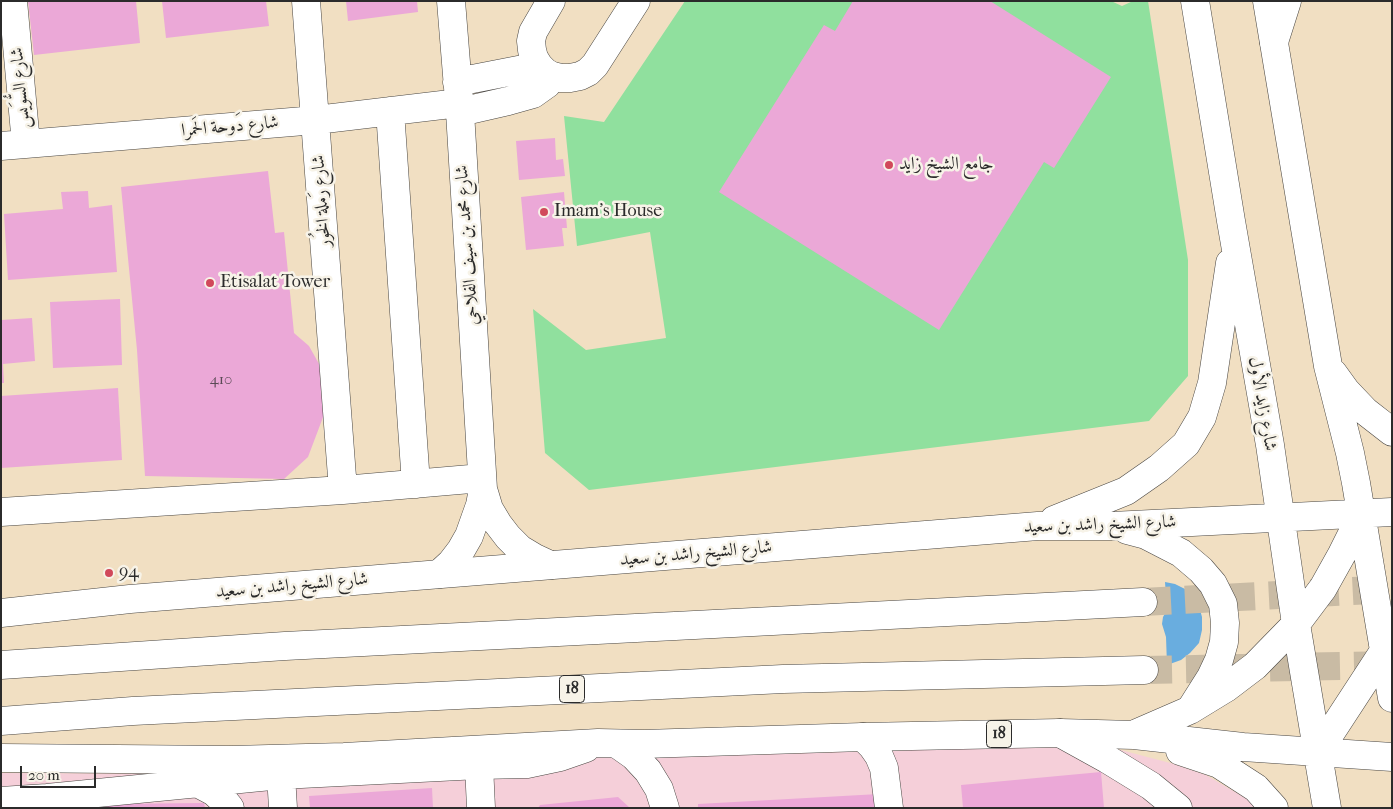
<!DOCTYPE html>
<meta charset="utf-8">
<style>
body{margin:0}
#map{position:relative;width:1393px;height:809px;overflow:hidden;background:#f1dfc2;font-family:"IM FELL French Canon",serif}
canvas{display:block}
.frame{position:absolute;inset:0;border:2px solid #2b2b2b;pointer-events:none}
.scale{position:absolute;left:20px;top:766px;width:76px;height:22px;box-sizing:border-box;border:2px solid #2b2b2b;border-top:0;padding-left:6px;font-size:15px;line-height:18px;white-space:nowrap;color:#2b2b2b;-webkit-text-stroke:4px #f7f3e8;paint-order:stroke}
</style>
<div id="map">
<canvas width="1393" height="809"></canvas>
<div class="frame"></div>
<div class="scale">20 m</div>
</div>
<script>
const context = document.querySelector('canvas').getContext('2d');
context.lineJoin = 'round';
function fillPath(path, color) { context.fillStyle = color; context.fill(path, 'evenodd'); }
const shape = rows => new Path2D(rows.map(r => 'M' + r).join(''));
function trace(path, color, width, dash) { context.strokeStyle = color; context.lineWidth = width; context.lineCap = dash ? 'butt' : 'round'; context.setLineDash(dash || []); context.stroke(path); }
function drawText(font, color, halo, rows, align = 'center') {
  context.font = font + ' "IM FELL French Canon",Amiri,serif'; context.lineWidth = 5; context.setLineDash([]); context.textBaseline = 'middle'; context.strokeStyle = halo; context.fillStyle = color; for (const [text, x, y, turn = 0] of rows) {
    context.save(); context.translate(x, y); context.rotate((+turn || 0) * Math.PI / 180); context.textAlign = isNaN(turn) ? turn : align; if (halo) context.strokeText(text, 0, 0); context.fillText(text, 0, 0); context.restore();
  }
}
fillPath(shape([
 [1066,747,1117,749,1174,764,1206,775,1254,803,1258,808,1,808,1,773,231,774,591,757,741,755,978,748]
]), '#f5cfd9');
fillPath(shape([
 [685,1,1111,1,1122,6,1133,1,1148,1,1188,260,1188,376,1149,421,589,490,545,453,533,309,586,350,666,338,650,232,577,246,564,116,604,122]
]), '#90e09e');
fillPath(shape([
 [1165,582,1175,584,1185,589,1192,596,1199,606,1202,617,1202,630,1199,643,1190,653,1181,660,1167,665,1166,637,1162,624,1163,617,1167,610]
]), '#69addf');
fillPath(shape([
 [28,1,136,1,140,43,34,55],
 [162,1,266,1,269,26,166,38],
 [346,1,417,1,418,12,348,21],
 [853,1,990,1,1111,77,1054,168,1044,162,939,330,719,192,824,25,835,31],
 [555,138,556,160,563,159,565,176,519,180,516,141],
 [268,171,275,233,284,232,294,333,309,346,323,371,325,412,308,457,284,479,145,476,137,350,121,187],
 [88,191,89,208,112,205,117,272,8,280,4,214,63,209,61,192],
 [564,192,567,228,562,228,564,246,526,250,521,197],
 [120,299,122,365,53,368,50,302],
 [32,318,35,361,3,364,4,383,1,383,1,320],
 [118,388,122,460,1,468,1,396],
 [1101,772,1104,808,963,808,961,785],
 [432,788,433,808,310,808,309,796],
 [879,794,881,808,698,808,698,804],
 [618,797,630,808,538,808,540,805],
 [204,803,205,808,89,808,89,807,108,804]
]), '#eba8d7');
trace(shape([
 [1143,602,1392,589],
 [1144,670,1392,665]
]), '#c9bba4', 28, [28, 14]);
const minor = shape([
 [13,1,26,144],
 [306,1,343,490],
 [551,1,533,32,531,41,532,50,534,58,539,66,545,72,552,76,561,78,570,78,580,76,588,72,595,65,636,1],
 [1274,42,1287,1],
 [457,82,539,66],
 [390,111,416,484],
 [460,112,508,101,533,94,547,84,552,76],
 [1,146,316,120,459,103],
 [483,489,489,509,498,524,508,537,520,549,535,558,550,565],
 [1,512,343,490,482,478],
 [439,574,451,563,461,550,469,536,480,505,483,489,460,112,451,1],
 [1060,733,1107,759,1151,786,1178,808],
 [863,737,872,746,879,756,884,768,889,808],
 [617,744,634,756,648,771,659,789,665,808],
 [479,765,481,808],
 [281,775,283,808],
 [199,784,214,792,226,803,230,808],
 [1,801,47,798,281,775,479,765,527,764,560,757,586,748]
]);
const major = shape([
 [1195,1,1231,221,1270,445,1296,624,1327,808],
 [1267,1,1328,366,1350,453,1356,483,1392,698],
 [1333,373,1346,391,1365,411,1392,432],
 [1054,520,1126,491,1159,468,1186,444,1202,417,1212,383,1230,263],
 [1127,530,1146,535,1181,553,1201,570,1213,584,1223,604,1225,623,1224,642,1219,660,1211,677,1192,707],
 [1,613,130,599,1038,526,1112,526,1392,512],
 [1,665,285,646,1143,602],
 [1,721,133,711,783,679,1144,670],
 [1137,733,1190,710,1226,688,1255,666,1296,624,1323,588,1342,554,1362,514],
 [1180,751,1219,764,1256,788,1274,808],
 [1318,752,1384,651,1390,643],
 [1,758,232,760,344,757,598,743,644,744,863,737,1060,733,1134,735,1243,747,1392,757]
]);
trace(minor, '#494642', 29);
trace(major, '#494642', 29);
trace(minor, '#fff', 28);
trace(major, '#fff', 28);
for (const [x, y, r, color] of [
 [889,165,5,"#d1495b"],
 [544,212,5,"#d1495b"],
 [210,283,5,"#d1495b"],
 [109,573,5,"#d1495b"]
]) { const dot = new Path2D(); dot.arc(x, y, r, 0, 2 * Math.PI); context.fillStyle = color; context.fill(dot); trace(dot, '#f7f3e8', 2); }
drawText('15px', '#5b4a56', null, [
 ["410",221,380]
]);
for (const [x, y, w] of [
 [572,689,25],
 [999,734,25]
]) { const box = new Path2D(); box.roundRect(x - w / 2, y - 13.5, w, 27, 4); context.fillStyle = '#f7f3e8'; context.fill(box); trace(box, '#2b2b2b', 1); }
drawText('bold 16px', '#2b2b2b', null, [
 ["18",572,689],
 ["18",999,734]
]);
drawText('18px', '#2b2b2b', '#f7f3e8', [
 ["شارع السُّوَيس",21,88,-95],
 ["شارع دَوحة الحَمرا",230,127,-5],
 ["شارع رَملة الخُور",322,201,-94],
 ["شارع محمد بن سيف الفلاحي",468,245,-94],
 ["شارع زايد الأول",1262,404,80],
 ["شارع الشيخ راشد بن سعيد",1100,525,-2],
 ["شارع الشيخ راشد بن سعيد",696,554,-5],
 ["شارع الشيخ راشد بن سعيد",292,586,-5]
]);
drawText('18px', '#2b2b2b', '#f7f3e8', [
 ["جامع الشيخ زايد",899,165],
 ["Imam's House",554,212],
 ["Etisalat Tower",220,283],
 ["94",119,573]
], 'left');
</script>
